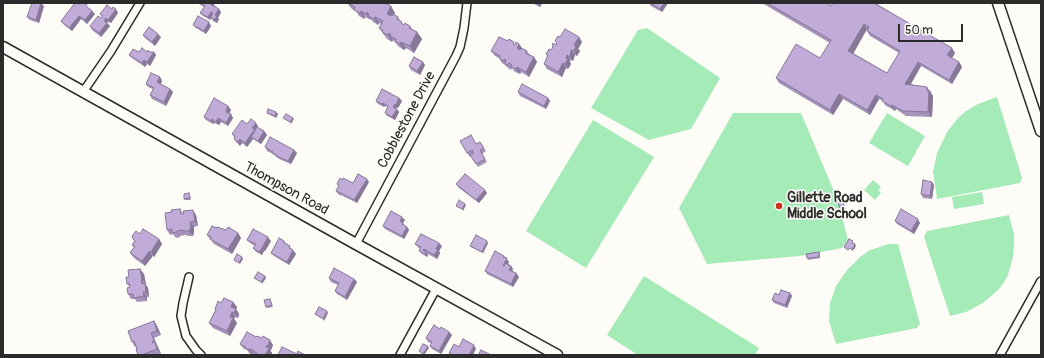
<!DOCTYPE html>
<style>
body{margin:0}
#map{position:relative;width:1044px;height:358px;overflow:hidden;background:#fdfcf7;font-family:Pangolin,sans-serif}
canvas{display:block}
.frame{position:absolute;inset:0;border:4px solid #2b2b2b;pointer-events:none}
.scale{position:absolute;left:898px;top:24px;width:65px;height:18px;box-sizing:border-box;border:2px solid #2b2b2b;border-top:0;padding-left:5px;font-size:12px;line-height:14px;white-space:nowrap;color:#2b2b2b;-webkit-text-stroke:3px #fdfcf7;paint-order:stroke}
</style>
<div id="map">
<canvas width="1044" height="358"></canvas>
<div class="frame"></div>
<div class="scale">50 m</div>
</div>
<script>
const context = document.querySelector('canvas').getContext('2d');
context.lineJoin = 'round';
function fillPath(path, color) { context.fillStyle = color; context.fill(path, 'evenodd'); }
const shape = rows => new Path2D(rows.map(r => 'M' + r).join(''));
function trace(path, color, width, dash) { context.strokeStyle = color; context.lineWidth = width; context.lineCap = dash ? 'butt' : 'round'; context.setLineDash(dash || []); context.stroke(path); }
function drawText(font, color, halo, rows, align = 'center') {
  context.font = font + ' Pangolin,sans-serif'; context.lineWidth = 3; context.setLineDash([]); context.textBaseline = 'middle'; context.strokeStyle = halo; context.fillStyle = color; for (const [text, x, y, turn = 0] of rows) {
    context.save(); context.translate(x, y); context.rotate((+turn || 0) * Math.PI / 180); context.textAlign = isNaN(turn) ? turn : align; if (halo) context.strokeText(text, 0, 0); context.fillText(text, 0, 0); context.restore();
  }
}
fillPath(shape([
 [647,28,720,78,691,129,649,140,591,108,638,30],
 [997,97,1022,178,1020,183,937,199,933,172,937,153,947,132,958,118,966,111,978,104],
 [733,113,801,113,838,201,848,240,842,248,800,256,707,264,679,208],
 [887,113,925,136,908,166,869,143],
 [593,120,654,157,586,268,526,231],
 [873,180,881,187,878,190,881,193,875,200,864,190],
 [982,192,984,204,954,209,952,197],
 [1009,215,1014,234,1014,246,1013,257,1008,275,1003,284,998,290,983,303,966,312,950,316,924,237,927,231],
 [889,244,898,244,920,324,917,328,836,344,829,321,830,303,836,286,847,270,860,257,870,250],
 [644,276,759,348,755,355,638,355,607,335]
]), '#a5ebb7');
const street = shape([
 [83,92,111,51,140,3],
 [356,244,456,56,460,47,464,28,467,3],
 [189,277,183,303,181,316,186,336,196,350,201,355],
 [400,355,436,289],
 [1000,355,1041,281]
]);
const secondary = shape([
 [998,3,1041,131],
 [3,47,356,244,557,355]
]);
trace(street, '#2b2b2b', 10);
trace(secondary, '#2b2b2b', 13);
trace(street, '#fdfcf7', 7);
trace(secondary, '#fdfcf7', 10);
fillPath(shape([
 [198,3,215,3,214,5,221,12,218,18,219,19,217,23,213,21,211,18,210,20,203,16,200,13,204,7,199,4],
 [347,3,386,3,395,13,394,15,398,17,403,25,410,26,413,30,417,32,422,39,414,53,406,48,404,50,399,47,393,40,392,42,387,39,379,28,381,24,379,23,378,25,373,22,371,19,371,20,365,17,364,19,359,16,356,11,352,9],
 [532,3,542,3,540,7],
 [649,3,668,3,662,12,651,6],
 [762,3,827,3,831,6,833,3,878,3,877,4,955,53,952,58,959,62,962,67,952,84,921,66,911,84,931,91,931,93,933,96,932,117,906,116,896,109,895,111,885,105,883,101,879,99,870,115,843,99,833,115,779,83,776,78,820,58,830,43],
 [867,29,868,30,867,31,870,36,899,53,887,73,853,53],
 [44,6,39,23,30,20,27,17],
 [89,8,95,14,87,24,81,19,72,31,63,24,61,21,90,8],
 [112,9,118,13,111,23,108,22,107,23,110,26,101,37,92,30,90,26,101,18,102,16,100,14],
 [193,25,211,26,206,34,196,28],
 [143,35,161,37,155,46,145,38],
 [560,37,579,37,582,42,578,49,580,51,577,56,575,55,573,61,570,60,570,62,571,64,568,69,566,68,562,77,547,69,544,64,548,57,546,54,551,50,553,48,552,46,556,45,557,44,555,41],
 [508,41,515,44,527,51,530,55,534,57,537,62,529,77,521,72,520,74,515,72,512,68,511,70,508,68,505,65,502,63,499,58,495,56,491,51],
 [139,52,154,52,156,55,150,66,147,64,145,67,132,58,129,55],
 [425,65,420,75,411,70,409,66],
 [160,77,162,81,160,84,170,89,173,92,166,106,152,99,150,95,153,89,148,87,146,84],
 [518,92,548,98,550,101,546,109,520,96],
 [399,98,402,101,398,108,397,107,396,109,399,112,395,120,387,116,385,113,388,107,385,106,384,107,378,104,376,101],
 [228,106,231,110,229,113,231,114,233,118,228,126,221,122,219,125,214,123,213,124,206,120,204,117],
 [267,113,278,114,276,118,268,114],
 [247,124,258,126,257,127,264,131,267,135,261,144,253,139,247,147,242,143,240,146,236,142,234,139,235,137,232,134],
 [480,142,486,151,482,154,487,162,478,167,471,156,470,157,467,153,477,144],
 [265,147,294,150,297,153,291,164,279,159,273,154,267,151],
 [342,180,353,183,369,182,357,203,341,195,341,196,338,194,336,191,339,186,337,184],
 [932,182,934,185,932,199,923,198,921,194],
 [456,184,487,193,479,203,459,188],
 [190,195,191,200,185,200,184,199],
 [843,201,847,214,843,215,841,213],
 [180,209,183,214,196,215,198,226,194,227,194,232,193,236,188,236,186,235,180,236,180,237,176,238,173,234,170,235,167,230,172,212],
 [405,220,403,223,405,226,407,227,409,230,404,239,385,229,383,226],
 [895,221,920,223,914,234,897,224],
 [217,228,238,233,241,238,232,254,214,244,207,235],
 [140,234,159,239,162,244,154,257,152,256,152,257,145,266,134,258,130,253,134,247,132,245,135,241,133,239],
 [247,240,271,241,265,251,264,251,262,255,256,252,253,248,255,246,250,243],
 [284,241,292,249,292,250,296,254,289,265,274,256,271,253],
 [488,243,483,253,471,247,470,246],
 [415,244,442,246,439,251,440,253,437,259,426,253,428,255,427,257,422,254,419,251,420,249],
 [819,252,820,254,820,258,808,260,807,258],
 [504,256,509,262,508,264,511,266,513,269,512,271,516,273,519,277,513,287,487,274,485,271],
 [144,274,146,285,148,288,149,297,147,297,147,301,137,302,135,299,131,299,128,294,130,287,127,284],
 [329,278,354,279,357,282,347,300,337,294,335,291,338,285,331,282],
 [790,293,792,296,787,308,774,303,772,300,779,295],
 [270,299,273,307,267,308,266,307],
 [233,302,237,307,236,309,239,314,238,318,235,317,234,319,237,323,230,336,213,328,209,323,215,311,215,309,221,303],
 [154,321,157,326,161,335,154,338,161,354,158,355,138,355,136,346,135,347,132,342],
 [440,329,449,332,452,335,441,354,432,349,430,346,431,343,428,342,426,338],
 [256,337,273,345,271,350,270,350,272,353,271,355,255,355,253,354,252,355,249,353,247,350,244,349,240,344]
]), '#a693bb');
fillPath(shape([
 [41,3,44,6,39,23,36,20],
 [211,3,215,3,213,7,210,4],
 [537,3,542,3,540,7],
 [664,3,668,3,662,12,660,9],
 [391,6,395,13,391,20,387,14],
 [116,9,118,13,111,23,108,20],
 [219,9,221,12,218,18,219,19,217,23,214,20,215,15],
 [92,11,95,14,87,24,85,20],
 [361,11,365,17,364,19,360,13],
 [211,12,213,15,210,20,208,17],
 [367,12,370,17,368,16,371,19,371,20,366,14],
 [79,16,81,19,72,31,69,28],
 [375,17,379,23,378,25,374,19],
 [106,18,108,22,107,23,110,26,101,37,99,33,104,21],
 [209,22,211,26,206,34,204,31],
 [864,24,867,29,852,56,848,51],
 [417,32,422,39,414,53,410,46],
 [389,33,393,40,392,42,388,35],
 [158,34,161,37,155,46,152,42],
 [579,37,582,42,578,49,580,51,577,56,574,51,574,45],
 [401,42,406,48,404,50,400,44],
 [519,44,523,49,521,53,517,48],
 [952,48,955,53,951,60,947,55],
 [571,50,575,55,573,61,570,57],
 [154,52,156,55,150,66,147,62],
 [567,55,570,60,570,62,571,64,568,69,565,64,566,58],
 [534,57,537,62,529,77,526,72],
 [144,60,147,64,145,67,142,63],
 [423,62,425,65,420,75,417,71],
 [918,62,921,66,908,89,905,84],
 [959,62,962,67,952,84,949,80],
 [563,63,566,68,562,77,558,72],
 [517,67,521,72,520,74,516,69],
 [160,77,162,81,160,86,157,82],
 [927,87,933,96,932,117,928,112],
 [170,89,173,92,166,106,164,102],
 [839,94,843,99,833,115,830,110],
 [876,95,879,99,870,115,867,110],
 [399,98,402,101,398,108,396,105],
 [548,98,550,101,546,109,544,106],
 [383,103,385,106,384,107,382,104],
 [395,104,397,107,395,110,393,107],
 [892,105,896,109,895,111,891,106],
 [228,106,231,110,228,115,226,112],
 [397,109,399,112,395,120,392,117],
 [276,112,278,114,276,118,275,116],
 [231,114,233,118,228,126,226,123],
 [218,118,221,122,219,125,216,122],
 [293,118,294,119,291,124,290,122],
 [212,119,214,123,213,124,211,121],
 [256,123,258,126,251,137,253,139,247,147,245,143,252,128],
 [264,131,267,135,261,144,258,141],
 [240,139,242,143,240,146,238,142],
 [294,150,297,153,291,164,288,161],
 [367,179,369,182,357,203,354,200],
 [932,182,934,185,932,199,930,196],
 [485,190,487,193,479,203,476,200],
 [842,200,843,201,847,214,845,212],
 [465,204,466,205,463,211,462,209],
 [193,210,196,215,198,226,195,221],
 [402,217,405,220,403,223,405,226,405,228,400,221],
 [918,219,920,223,914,234,911,231],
 [190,222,194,227,194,232,193,236,189,231],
 [407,227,409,230,404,239,402,236],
 [238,233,241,238,232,254,228,249],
 [268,237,271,241,265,251,262,248],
 [159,239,162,244,154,257,151,252],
 [487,241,488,243,483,253,482,252],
 [439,243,442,246,439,251,440,253,437,259,434,255,436,249],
 [855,244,856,246,853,251,852,250],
 [262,248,264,251,262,255,259,252],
 [424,249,428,255,427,257,425,254,423,250],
 [293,250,296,254,289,265,287,262],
 [149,251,152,256,152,257,145,266,142,261],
 [504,256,509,262,505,269,503,266],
 [242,257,243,259,240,264,239,263],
 [511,266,513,269,511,273,509,270],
 [140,269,144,274,146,285,148,288,149,297,146,292,145,283,142,280],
 [516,273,519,277,513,287,511,284],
 [265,276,266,278,262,284,261,282],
 [354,279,357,282,347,300,345,297],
 [143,292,147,297,147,301,144,296],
 [790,293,792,296,787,308,785,305],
 [233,302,237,307,235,312,231,307],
 [236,309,239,314,238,318,234,313],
 [327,311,328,313,324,321,323,319],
 [232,312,235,317,234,319,237,323,230,336,227,331,230,317],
 [154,321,157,326,161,335,157,331],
 [449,332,452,335,441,354,439,351],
 [151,333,154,338,157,345,154,340],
 [270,340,273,345,271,350,268,346],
 [155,342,158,347,161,354,157,349],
 [267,345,272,353,271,355,265,355,266,347],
 [474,345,476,349,473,355,469,355],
 [428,346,429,348,424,355,423,354],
 [249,349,253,354,252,355,249,350]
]), '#877898');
const building = shape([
 [32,3,41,3,36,20,27,17,32,3],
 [75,3,86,3,87,4,86,6,92,11,85,20,79,16,69,28,61,21,75,3],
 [200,3,211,3,210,4,219,9,215,15,217,16,214,20,211,17,213,13,211,12,208,17,200,13,205,6,200,3],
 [348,3,385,3,391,6,387,14,392,16,393,14,398,17,397,19,402,22,401,23,404,25,405,23,410,26,409,28,417,32,410,46,401,42,400,44,395,41,396,39,390,36,391,35,389,33,388,35,382,32,383,30,379,28,383,21,375,17,374,19,368,16,369,14,367,12,366,14,361,11,360,13,354,10,355,7,348,3],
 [650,3,664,3,660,9,650,3],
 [767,3,827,3,831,6,833,3,874,3,952,48,947,55,959,62,949,80,918,62,905,84,927,87,927,91,929,91,928,112,903,111,892,105,891,106,882,101,883,99,876,95,867,110,839,94,830,110,776,78,796,44,820,58,831,40,767,3],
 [864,24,869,27,867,31,900,51,887,73,848,51,864,24],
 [107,5,112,9,113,7,116,9,108,20,106,18,104,21,107,23,99,33,90,26,98,16,101,18,103,16,100,14,107,5],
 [198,16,209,22,204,31,193,25,198,16],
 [149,27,158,34,152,42,143,35,149,27],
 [565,29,579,37,574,45,576,46,574,51,571,50,570,57,567,55,566,58,568,59,565,64,563,63,558,72,544,64,548,55,546,54,549,49,551,50,553,47,552,46,553,43,556,45,557,43,555,41,558,36,560,37,565,29],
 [499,37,508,41,509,39,514,42,513,44,515,45,516,42,519,44,517,48,520,50,521,48,527,51,525,53,534,57,526,72,517,67,516,69,511,67,512,65,509,63,507,65,505,63,506,60,505,59,504,61,499,58,500,56,491,51,499,37],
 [142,48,147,52,148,50,150,52,154,52,147,62,144,60,142,63,129,55,133,49,139,52,142,48],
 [414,57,423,62,417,71,409,66,414,57],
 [151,73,160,77,157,82,170,89,164,102,150,95,154,88,146,84,151,73],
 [522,84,548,98,544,106,518,92,522,84],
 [382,89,399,98,396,105,395,104,393,107,397,109,392,117,385,113,388,106,383,103,382,104,376,101,382,89],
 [214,98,228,106,226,112,231,114,226,123,218,118,216,122,212,119,211,121,204,117,214,98],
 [268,109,276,112,275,116,267,113,268,109],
 [286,114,293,118,290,122,283,118,286,114],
 [251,119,256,123,252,128,255,129,245,143,240,139,238,142,234,139,235,136,232,134,242,120,247,124,251,119],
 [257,127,264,131,258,141,251,137,257,127],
 [471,135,476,144,480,142,484,148,480,150,485,159,476,164,470,155,474,153,472,150,467,153,460,141,471,135],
 [270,137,294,150,288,161,276,156,277,155,272,153,273,152,265,147,270,137],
 [358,174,367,179,354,200,339,192,338,192,336,191,339,185,337,184,340,178,342,180,343,178,353,183,358,174],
 [465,174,485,190,476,200,456,184,465,174],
 [923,180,932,182,930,196,921,194,923,180],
 [189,193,190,198,184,199,184,194,189,193],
 [459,200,465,204,462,209,456,206,459,200],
 [842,200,845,212,841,213,838,201,842,200],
 [180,209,181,214,184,214,183,211,193,210,195,221,190,222,191,227,189,231,184,231,182,230,177,231,177,232,172,233,172,229,167,230,165,213,172,212,171,210,180,209],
 [901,209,918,219,911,231,895,221,901,209],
 [391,211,402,217,400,221,403,223,402,224,407,227,402,236,383,226,391,211],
 [212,226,217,228,217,227,226,230,228,227,238,233,228,249,210,239,211,237,207,235,212,226],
 [143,229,159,239,151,252,149,251,149,252,142,261,130,253,135,246,132,245,135,241,133,239,132,236,136,231,140,234,143,229],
 [253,229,268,237,262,248,259,252,253,248,256,244,247,240,253,229],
 [421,234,439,243,436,249,438,250,434,255,424,249,423,250,426,252,425,254,419,251,421,247,415,244,421,234],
 [476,235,487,241,482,252,470,246,476,235],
 [279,238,284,241,283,242,290,246,289,248,293,250,287,262,271,253,279,238],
 [849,239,853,241,852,243,855,244,852,250,850,248,848,250,844,247,849,239],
 [495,251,504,256,503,257,507,258,503,266,504,266,505,263,511,266,509,270,516,273,511,284,485,271,495,251],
 [819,252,819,257,807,258,806,254,819,252],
 [237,254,242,257,239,263,234,260,237,254],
 [334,268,354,279,345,297,335,291,339,283,329,278,334,268],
 [140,269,142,280,141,280,142,284,145,283,146,292,143,292,144,296,134,298,133,294,128,294,127,288,130,287,129,283,127,284,126,277,129,277,128,270,140,269],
 [258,272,265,276,261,282,254,278,258,272],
 [781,290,790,293,785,305,772,300,775,293,779,295,781,290],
 [224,298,233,302,231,307,236,309,234,313,232,312,230,317,233,318,227,331,209,323,216,310,215,309,218,301,221,303,224,298],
 [270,299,272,305,266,307,264,300,270,299],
 [319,307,327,311,323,319,315,314,319,307],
 [154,321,157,331,151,333,154,340,152,342,152,343,155,342,157,349,141,355,138,355,136,349,137,349,134,341,132,342,128,331,154,321],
 [434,325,440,329,441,327,449,332,439,351,430,346,432,342,426,338,434,325],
 [247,332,256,337,257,336,262,338,263,336,270,340,268,346,267,345,266,347,269,348,265,355,259,355,251,349,249,349,249,350,245,348,246,347,245,347,240,344,247,332],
 [463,339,474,345,469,355,453,355,449,353,454,344,459,347,463,339],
 [423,344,428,346,423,354,419,351,423,344],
 [282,347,297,354,298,351,305,355,278,355,282,347],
 [481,350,491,355,478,355,481,350]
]);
fillPath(building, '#c1abd9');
trace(building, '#877898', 1);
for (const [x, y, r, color] of [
 [779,206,4,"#c8321e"]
]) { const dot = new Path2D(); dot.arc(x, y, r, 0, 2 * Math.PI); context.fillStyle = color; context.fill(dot); trace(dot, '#fdfcf7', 1.5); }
drawText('14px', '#2b2b2b', '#fdfcf7', [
 ["Cobblestone Drive",407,120,-62],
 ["Thompson Road",286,189,29]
]);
drawText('bold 14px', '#2b2b2b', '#fdfcf7', [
 ["Gillette Road",787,198],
 ["Middle School",787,214]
], 'left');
</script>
